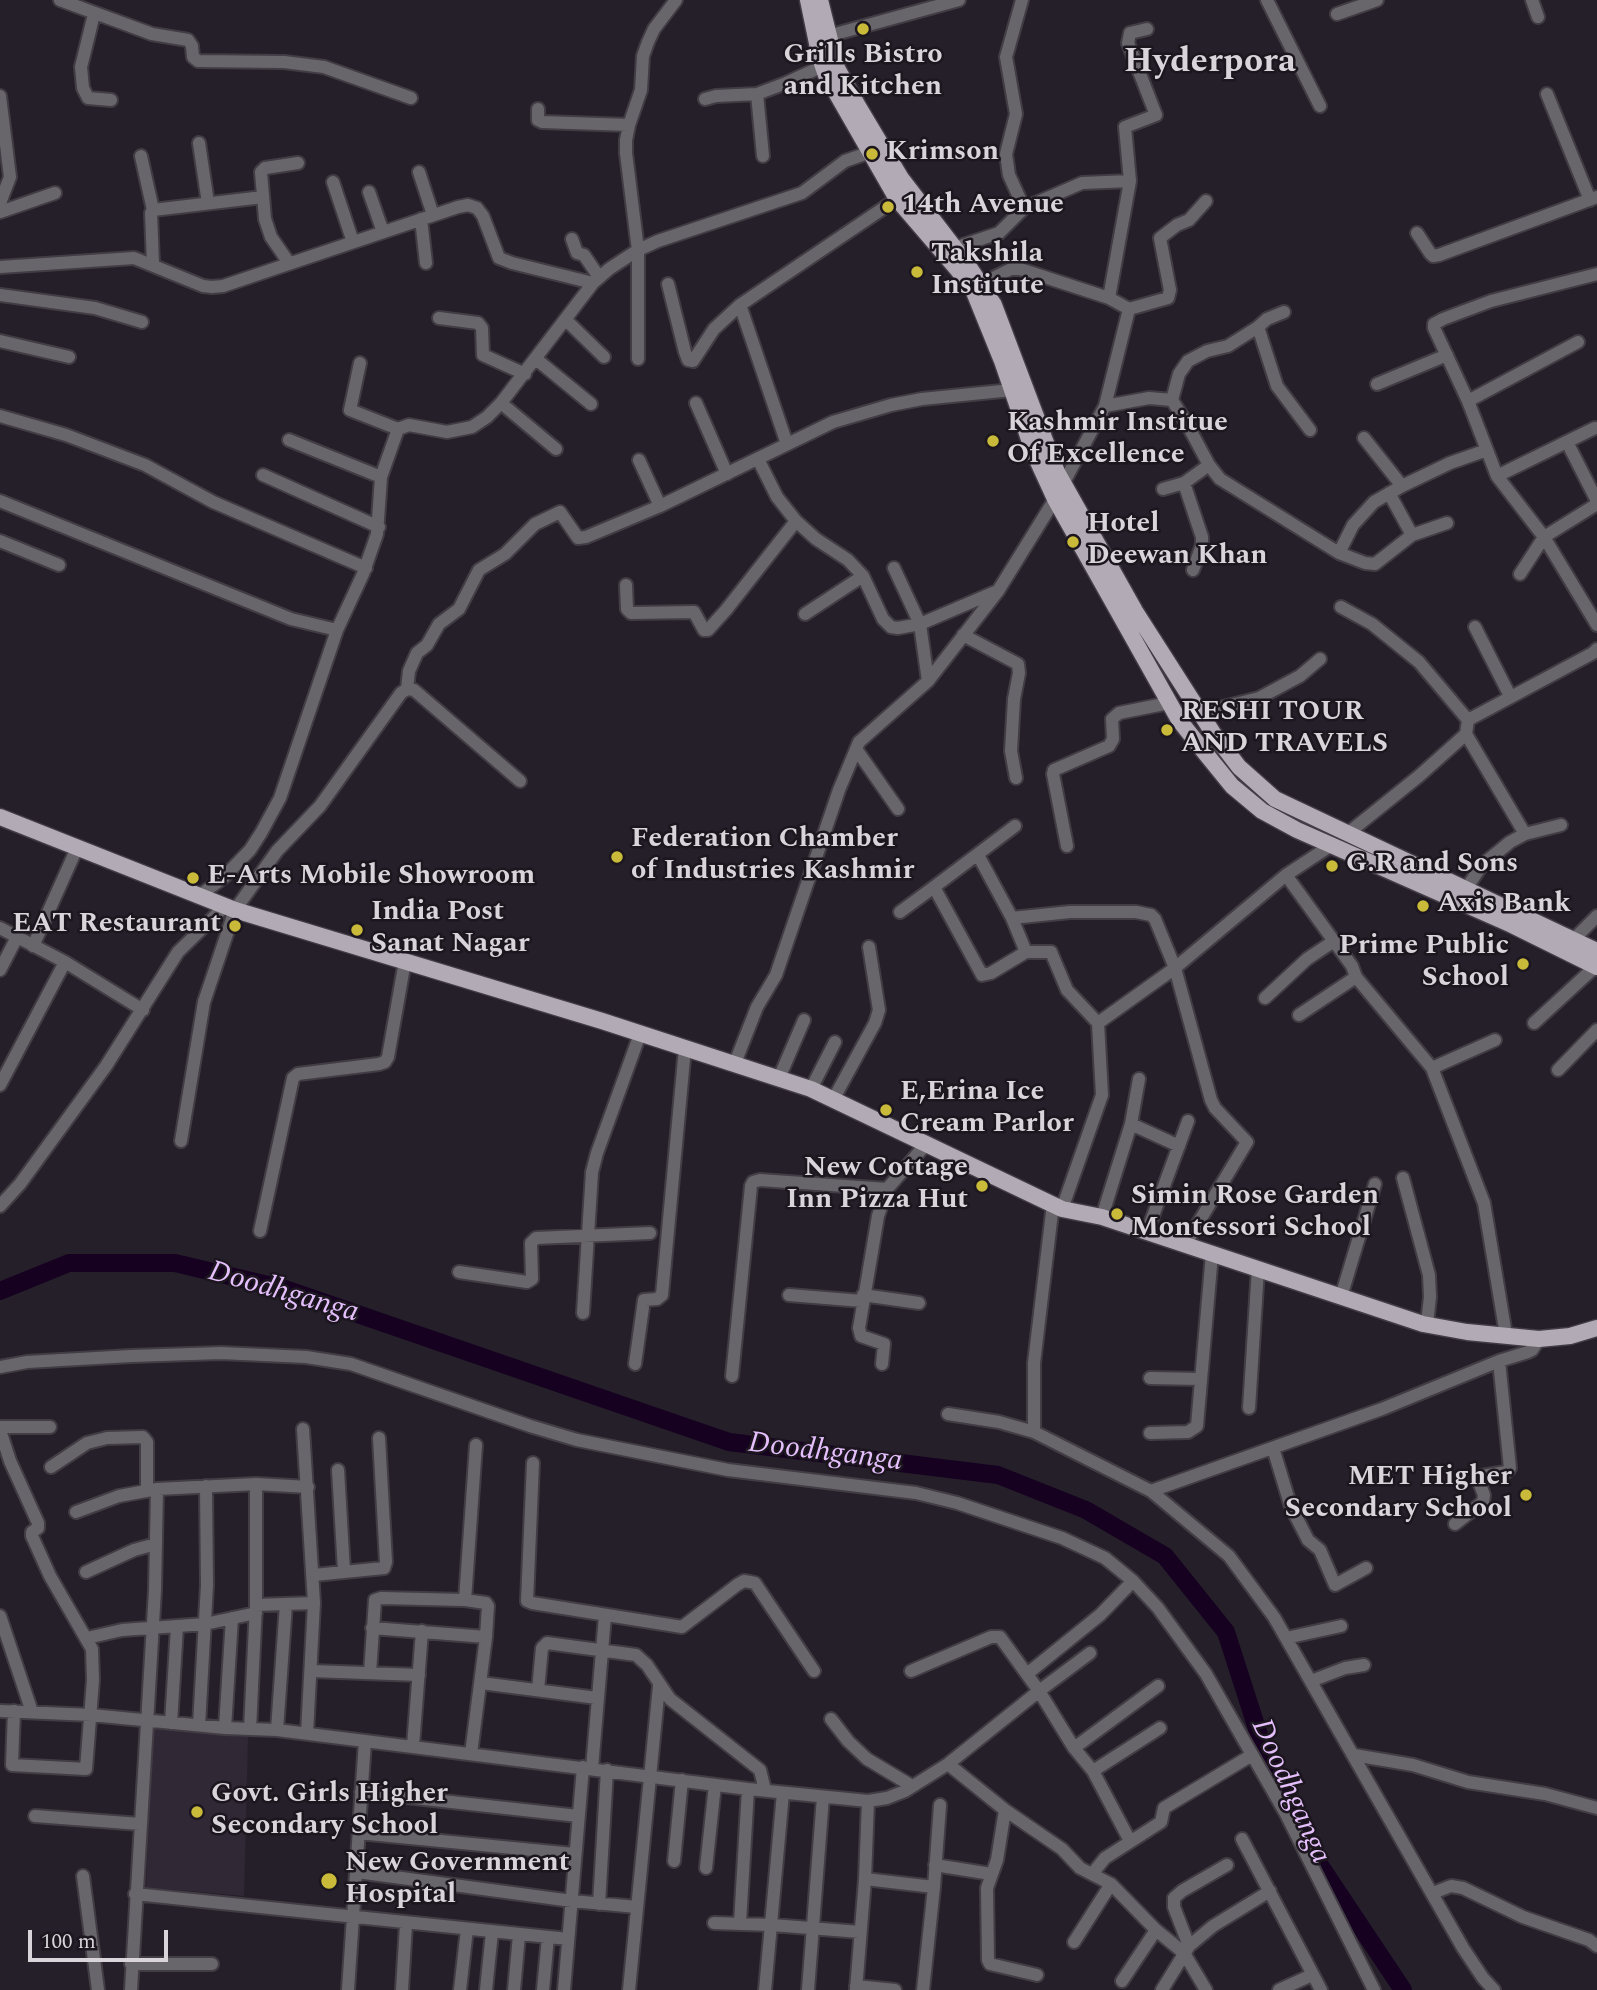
<!DOCTYPE html>
<style>
body{margin:0}
#map{position:relative;width:1597px;height:1990px;overflow:hidden;background:#251f29;font-family:Spectral,serif}
canvas{display:block}
.scale{position:absolute;left:28px;top:1930px;width:140px;height:32px;box-sizing:border-box;border:4px solid #d8d4da;border-top:0;padding-left:9px;font-size:21px;line-height:24px;white-space:nowrap;color:#d8d4da;-webkit-text-stroke:5px #1c161f;paint-order:stroke}
</style>
<div id="map">
<canvas width="1597" height="1990"></canvas>
<div class="scale">100 m</div>
</div>
<script>
const context = document.querySelector('canvas').getContext('2d');
context.lineJoin = 'round';
function fillPath(path, color) { context.fillStyle = color; context.fill(path, 'evenodd'); }
const shape = rows => new Path2D(rows.map(r => 'M' + r).join(''));
function trace(path, color, width, dash) { context.strokeStyle = color; context.lineWidth = width; context.lineCap = dash ? 'butt' : 'round'; context.setLineDash(dash || []); context.stroke(path); }
function drawText(font, color, halo, rows, align = 'center') {
  context.font = font + ' Spectral,serif'; context.lineWidth = 5; context.setLineDash([]); context.textBaseline = 'middle'; context.strokeStyle = halo; context.fillStyle = color; for (const [text, x, y, turn = 0] of rows) {
    context.save(); context.translate(x, y); context.rotate((+turn || 0) * Math.PI / 180); context.textAlign = isNaN(turn) ? turn : align; if (halo) context.strokeText(text, 0, 0); context.fillText(text, 0, 0); context.restore();
  }
}
fillPath(shape([
 [153,1726,248,1737,244,1896,146,1887]
]), '#312836');
trace(shape([
 [0,1291,69,1263,175,1263,285,1289,729,1442,998,1475,1086,1510,1165,1556,1226,1632,1260,1738,1315,1858,1403,1990]
]), '#160121', 18);
const minor = shape([
 [60,0,152,34,188,40,192,46,193,57,198,61,284,62,324,67,411,98],
 [1022,0,1006,57,1016,114,1006,154,1009,175,1024,208],
 [1267,0,1320,106],
 [1532,0,1538,17],
 [94,14,81,67,83,88,88,98,111,100],
 [1337,14,1377,0],
 [828,36,959,0],
 [757,94,763,156],
 [1547,94,1590,200],
 [0,96,10,177,0,203],
 [705,99,716,96,757,94,786,83,823,66],
 [538,109,538,120,542,122,629,125],
 [199,143,208,203],
 [141,156,153,210],
 [419,172,433,215],
 [333,182,353,242],
 [369,192,383,232],
 [0,212,55,193],
 [421,219,426,263],
 [1417,233,1430,253,1433,256,1439,255,1597,197],
 [572,239,577,253,584,255,599,277],
 [954,248,999,233,1024,208,1082,183,1130,181],
 [289,263,271,237,265,219,261,172,265,168,298,163],
 [153,264,151,213,153,210,263,197],
 [0,267,134,258,203,286,212,287,223,286,458,207,468,205,477,208,483,216,499,258,512,263,593,283],
 [1597,274,1491,301,1443,319,1434,324,1434,328,1468,401,1497,476,1544,537,1597,625],
 [668,284,685,352,688,360,693,361,714,329,740,305,897,199],
 [0,295,95,308,142,322],
 [1109,298,1130,181,1125,127,1156,115,1128,43,1130,33,1147,29],
 [740,305,787,444],
 [1129,309,1168,298,1170,290,1160,238,1177,225,1189,220,1206,201],
 [439,318,478,323,482,328,483,355,525,374],
 [566,320,604,357],
 [1258,327,1267,319,1284,312],
 [0,341,69,357],
 [536,359,591,404],
 [638,359,638,250,626,153,626,140,629,125,641,90,643,56,648,42,654,29,676,0],
 [360,363,350,410,398,429],
 [1377,384,1447,355],
 [1172,400,1179,374,1188,361,1207,351,1228,346,1258,327,1277,386,1310,430],
 [1468,401,1578,342],
 [501,403,556,449],
 [696,403,727,474],
 [1105,406,1149,398,1172,400,1187,424,1209,465,1220,479,1339,553,1365,563,1375,564,1412,535,1447,523],
 [0,416,66,435,145,465,213,502,366,568],
 [1364,438,1402,486],
 [289,440,381,477],
 [1567,442,1597,501],
 [758,459,777,497,796,521,816,539,848,560,863,576,883,619,891,627,898,628,920,624,995,592],
 [639,460,660,506],
 [263,475,379,527],
 [1497,476,1595,428],
 [1184,483,1202,537,1202,545,1193,570],
 [1163,489,1184,483,1209,465],
 [1389,493,1412,535],
 [0,501,291,619,337,630],
 [0,541,59,565],
 [1339,553,1353,525,1374,502,1402,486,1450,463,1487,450],
 [894,568,920,624,928,681],
 [1520,574,1544,537,1597,504],
 [626,585,627,609,631,613,694,612,704,630,708,630,726,610,796,521],
 [1341,607,1372,624,1419,662,1468,720,1466,734],
 [805,614,863,576],
 [1475,627,1510,696],
 [963,635,1018,664,1019,673,1014,699,1011,751,1016,778],
 [407,689,409,671,417,653,427,645,439,624,459,609,479,570,505,554,535,524,560,512,578,538,586,537,660,506,833,422,891,405,922,399,1012,390],
 [1200,713,1259,698,1300,676,1320,659],
 [1468,720,1593,653,1597,649],
 [856,749,898,809],
 [1347,834,1419,776,1466,734,1525,834],
 [1067,846,1053,774,1054,770,1109,746,1113,739,1112,719,1119,713,1169,703],
 [978,855,1012,918,1026,952],
 [1286,875,1352,966,1356,977,1432,1068,1484,1203,1506,1335],
 [934,887,1015,826],
 [1466,889,1482,865,1510,842,1525,834,1561,825],
 [198,897,224,877,250,850,261,833,280,798,337,630,363,574,377,534,381,477,398,429,409,425,447,432,472,427,487,417,501,403,593,283,609,269,638,250,658,241,802,193,845,161,876,150],
 [900,912,934,887,982,975,991,973,1026,952,1051,952,1067,990,1098,1023,1102,1095,1062,1209],
 [1012,918,1070,912,1136,912,1151,915,1155,919,1175,968,1211,1100,1215,1108,1247,1142,1185,1245],
 [0,928,65,962,143,1010],
 [1573,940,1597,916],
 [33,946,77,848],
 [0,970,17,937],
 [1265,998,1307,959,1334,941],
 [1299,1015,1356,977],
 [1098,1023,1175,968,1286,875,1333,844],
 [1534,1023,1596,966],
 [735,1063,757,1007,776,975,839,790,859,742,928,681,998,591,1055,499,1105,406,1129,309,1109,298,1020,269,1011,269,981,284],
 [1432,1068,1495,1040],
 [1558,1070,1597,1030],
 [779,1078,804,1020],
 [0,1085,65,962],
 [811,1089,835,1042],
 [833,1100,875,1023,879,1010,869,947],
 [1131,1124,1179,1146],
 [181,1141,204,1002,235,910,277,851,320,806,401,693,407,689,414,690,520,781],
 [1403,1178,1429,1275,1430,1297,1427,1324],
 [1053,1204,1034,1363,1034,1432,1151,1491,1382,1409,1499,1361,1528,1352,1532,1350,1539,1339],
 [0,1206,20,1184,106,1066,178,952,224,907],
 [1102,1217,1131,1124,1139,1079],
 [260,1231,293,1078,298,1074,379,1064,385,1062,388,1057,405,961],
 [1147,1232,1188,1121],
 [459,1272,527,1282,532,1279,531,1243,536,1238,650,1233],
 [789,1295,862,1301],
 [863,1295,919,1303],
 [1341,1297,1375,1184],
 [583,1313,592,1172,597,1153,640,1034],
 [635,1364,644,1300,657,1299,662,1295,685,1048],
 [882,1364,884,1344,861,1336,859,1328,878,1216,887,1189,927,1143],
 [0,1367,27,1362,131,1356,221,1353,306,1357,351,1364,530,1426,577,1440,728,1470,916,1493,957,1503,1062,1538,1105,1558,1133,1581,1158,1608,1206,1674,1286,1814,1374,1990],
 [732,1376,751,1186,753,1182,760,1180,887,1189],
 [1150,1378,1201,1379],
 [1249,1408,1258,1269],
 [948,1414,999,1422,1034,1432],
 [0,1427,50,1427],
 [303,1429,314,1603,307,1733],
 [0,1430,10,1461,38,1523,38,1528,32,1532,32,1536,50,1576,92,1649,93,1680,86,1769,12,1765,14,1711],
 [1150,1433,1188,1432,1197,1426,1212,1254],
 [1273,1448,1291,1507,1308,1540,1320,1550,1335,1585,1366,1568],
 [533,1463,527,1601,532,1603,682,1627,737,1585,744,1581,750,1582,755,1583,814,1671],
 [51,1467,87,1443,107,1438,143,1437,147,1442,147,1491],
 [338,1470,344,1571],
 [1151,1491,1229,1556,1274,1617,1463,1948,1483,1978,1494,1990],
 [76,1512,119,1496,157,1489,256,1484,308,1487],
 [1455,1524,1483,1502,1484,1495,1479,1482,1482,1476,1506,1472,1510,1468,1499,1361],
 [86,1572,134,1550,156,1544],
 [314,1575,384,1568,386,1562,379,1438],
 [465,1600,476,1445],
 [256,1605,314,1603],
 [0,1616,32,1712],
 [372,1628,486,1637],
 [87,1638,122,1630,205,1624,256,1613],
 [1286,1638,1341,1626],
 [312,1671,419,1675],
 [911,1671,991,1637,1000,1637,1039,1691,1074,1748,1093,1771,1130,1841],
 [370,1673,375,1600,381,1598,465,1600,486,1603,488,1606,486,1637,471,1754],
 [1027,1674,1100,1615,1133,1581],
 [1311,1681,1345,1668,1364,1665],
 [481,1683,597,1698],
 [538,1690,542,1648,547,1643,636,1655,647,1665,670,1699,760,1770,765,1790],
 [0,1711,91,1715,225,1728,277,1730,748,1789,868,1801,887,1798,905,1791,948,1764,1039,1691,1090,1653],
 [831,1719,848,1741,867,1759,912,1786],
 [171,1723,177,1627],
 [199,1725,207,1585,206,1486],
 [225,1728,232,1618],
 [250,1729,256,1605,256,1484],
 [277,1730,286,1604],
 [413,1746,422,1631],
 [1074,1748,1158,1686],
 [1354,1755,1413,1765,1468,1782,1545,1794,1597,1808],
 [948,1764,1005,1810,1062,1849,1080,1868,1111,1884,1156,1930,1184,1953,1206,1990],
 [592,1768,605,1616],
 [1093,1771,1160,1728],
 [361,1792,578,1816],
 [1005,1810,997,1860,987,1888,988,1960,990,1964,1037,1975],
 [35,1816,140,1824],
 [359,1833,574,1854],
 [1242,1839,1321,1990],
 [674,1861,682,1780],
 [935,1865,991,1874],
 [706,1868,715,1785],
 [357,1872,572,1901,637,1907],
 [1092,1874,1105,1858,1161,1822,1164,1808,1252,1755],
 [83,1876,98,1990],
 [865,1879,934,1887],
 [1433,1893,1451,1886,1463,1888,1523,1917,1589,1940,1597,1946],
 [135,1894,568,1939],
 [599,1904,607,1770],
 [714,1923,772,1925,860,1932],
 [740,1923,748,1789],
 [1074,1942,1111,1884],
 [1189,1946,1174,1907,1174,1898,1182,1891,1227,1865],
 [131,1964,212,1964],
 [1122,1981,1156,1930],
 [856,1986,895,1990],
 [131,1990,155,1590,157,1489],
 [348,1990,365,1741],
 [402,1990,406,1924],
 [460,1990,467,1929],
 [486,1990,492,1932],
 [514,1990,519,1935],
 [543,1990,548,1937],
 [564,1990,583,1767],
 [629,1990,659,1686],
 [765,1990,783,1793],
 [808,1990,823,1797],
 [856,1990,865,1879,868,1801],
 [923,1990,934,1887,940,1805],
 [1162,1990,1189,1946,1213,1926,1270,1891],
 [1279,1990,1312,1975]
]);
const major = shape([
 [808,0,820,58,826,75,897,199,958,270,974,292,1002,361,1033,451,1055,499,1179,720,1206,754,1232,786,1262,811,1297,830,1512,925,1597,967],
 [820,0,837,68,858,106,901,178,967,264,994,305,1057,472,1135,611,1213,733,1239,767,1275,799,1597,951],
 [0,817,235,910,602,1021,811,1089,1062,1209,1102,1217,1423,1324,1467,1332,1539,1339,1570,1336,1597,1328]
]);
trace(minor, '#423c45', 16);
trace(major, '#423c45', 19);
trace(minor, '#69666b', 12);
trace(major, '#b2abb6', 16);
for (const [x, y, r, color] of [
 [863,29,7,"#caba3a"],
 [872,154,7,"#caba3a"],
 [888,207,7,"#caba3a"],
 [917,272,7,"#caba3a"],
 [993,441,7,"#caba3a"],
 [1073,542,7,"#caba3a"],
 [1167,730,7,"#caba3a"],
 [617,857,7,"#caba3a"],
 [1332,866,7,"#caba3a"],
 [193,878,7,"#caba3a"],
 [1423,906,7,"#caba3a"],
 [235,926,7,"#caba3a"],
 [357,930,7,"#caba3a"],
 [1523,964,7,"#caba3a"],
 [886,1110,7,"#caba3a"],
 [982,1186,7,"#caba3a"],
 [1117,1214,7,"#caba3a"],
 [1526,1495,7,"#caba3a"],
 [197,1812,7,"#caba3a"],
 [329,1881,9,"#caba3a"]
]) { const dot = new Path2D(); dot.arc(x, y, r, 0, 2 * Math.PI); context.fillStyle = color; context.fill(dot); trace(dot, '#1c161f', 2.5); }
drawText('bold 28px', '#d8d4da', '#1c161f', [
 ["Grills Bistro",863,57,"center"],
 ["and Kitchen",863,89,"center"],
 ["Krimson",886,154],
 ["14th Avenue",902,207],
 ["Takshila",931,256],
 ["Institute",931,288],
 ["Kashmir Institue",1007,425],
 ["Of Excellence",1007,457],
 ["Hotel",1087,526],
 ["Deewan Khan",1087,558],
 ["RESHI TOUR",1181,714],
 ["AND TRAVELS",1181,746],
 ["Federation Chamber",631,841],
 ["of Industries Kashmir",631,873],
 ["G.R and Sons",1346,866],
 ["E-Arts Mobile Showroom",207,878],
 ["Axis Bank",1437,906],
 ["India Post",371,914],
 ["Sanat Nagar",371,946],
 ["EAT Restaurant",221,926,"right"],
 ["Prime Public",1509,948,"right"],
 ["School",1509,980,"right"],
 ["E,Erina Ice",900,1094],
 ["Cream Parlor",900,1126],
 ["New Cottage",968,1170,"right"],
 ["Inn Pizza Hut",968,1202,"right"],
 ["Simin Rose Garden",1131,1198],
 ["Montessori School",1131,1230],
 ["MET Higher",1512,1479,"right"],
 ["Secondary School",1512,1511,"right"],
 ["Govt. Girls Higher",211,1796],
 ["Secondary School",211,1828],
 ["New Government",345,1865],
 ["Hospital",345,1897]
], 'left');
drawText('italic 30px', '#e4bffc', '#1c161f', [
 ["Doodhganga",283,1294,16],
 ["Doodhganga",825,1454,7],
 ["Doodhganga",1289,1792,66]
]);
drawText('bold 35px', '#d8d4da', '#1c161f', [
 ["Hyderpora",1210,64]
]);
</script>
